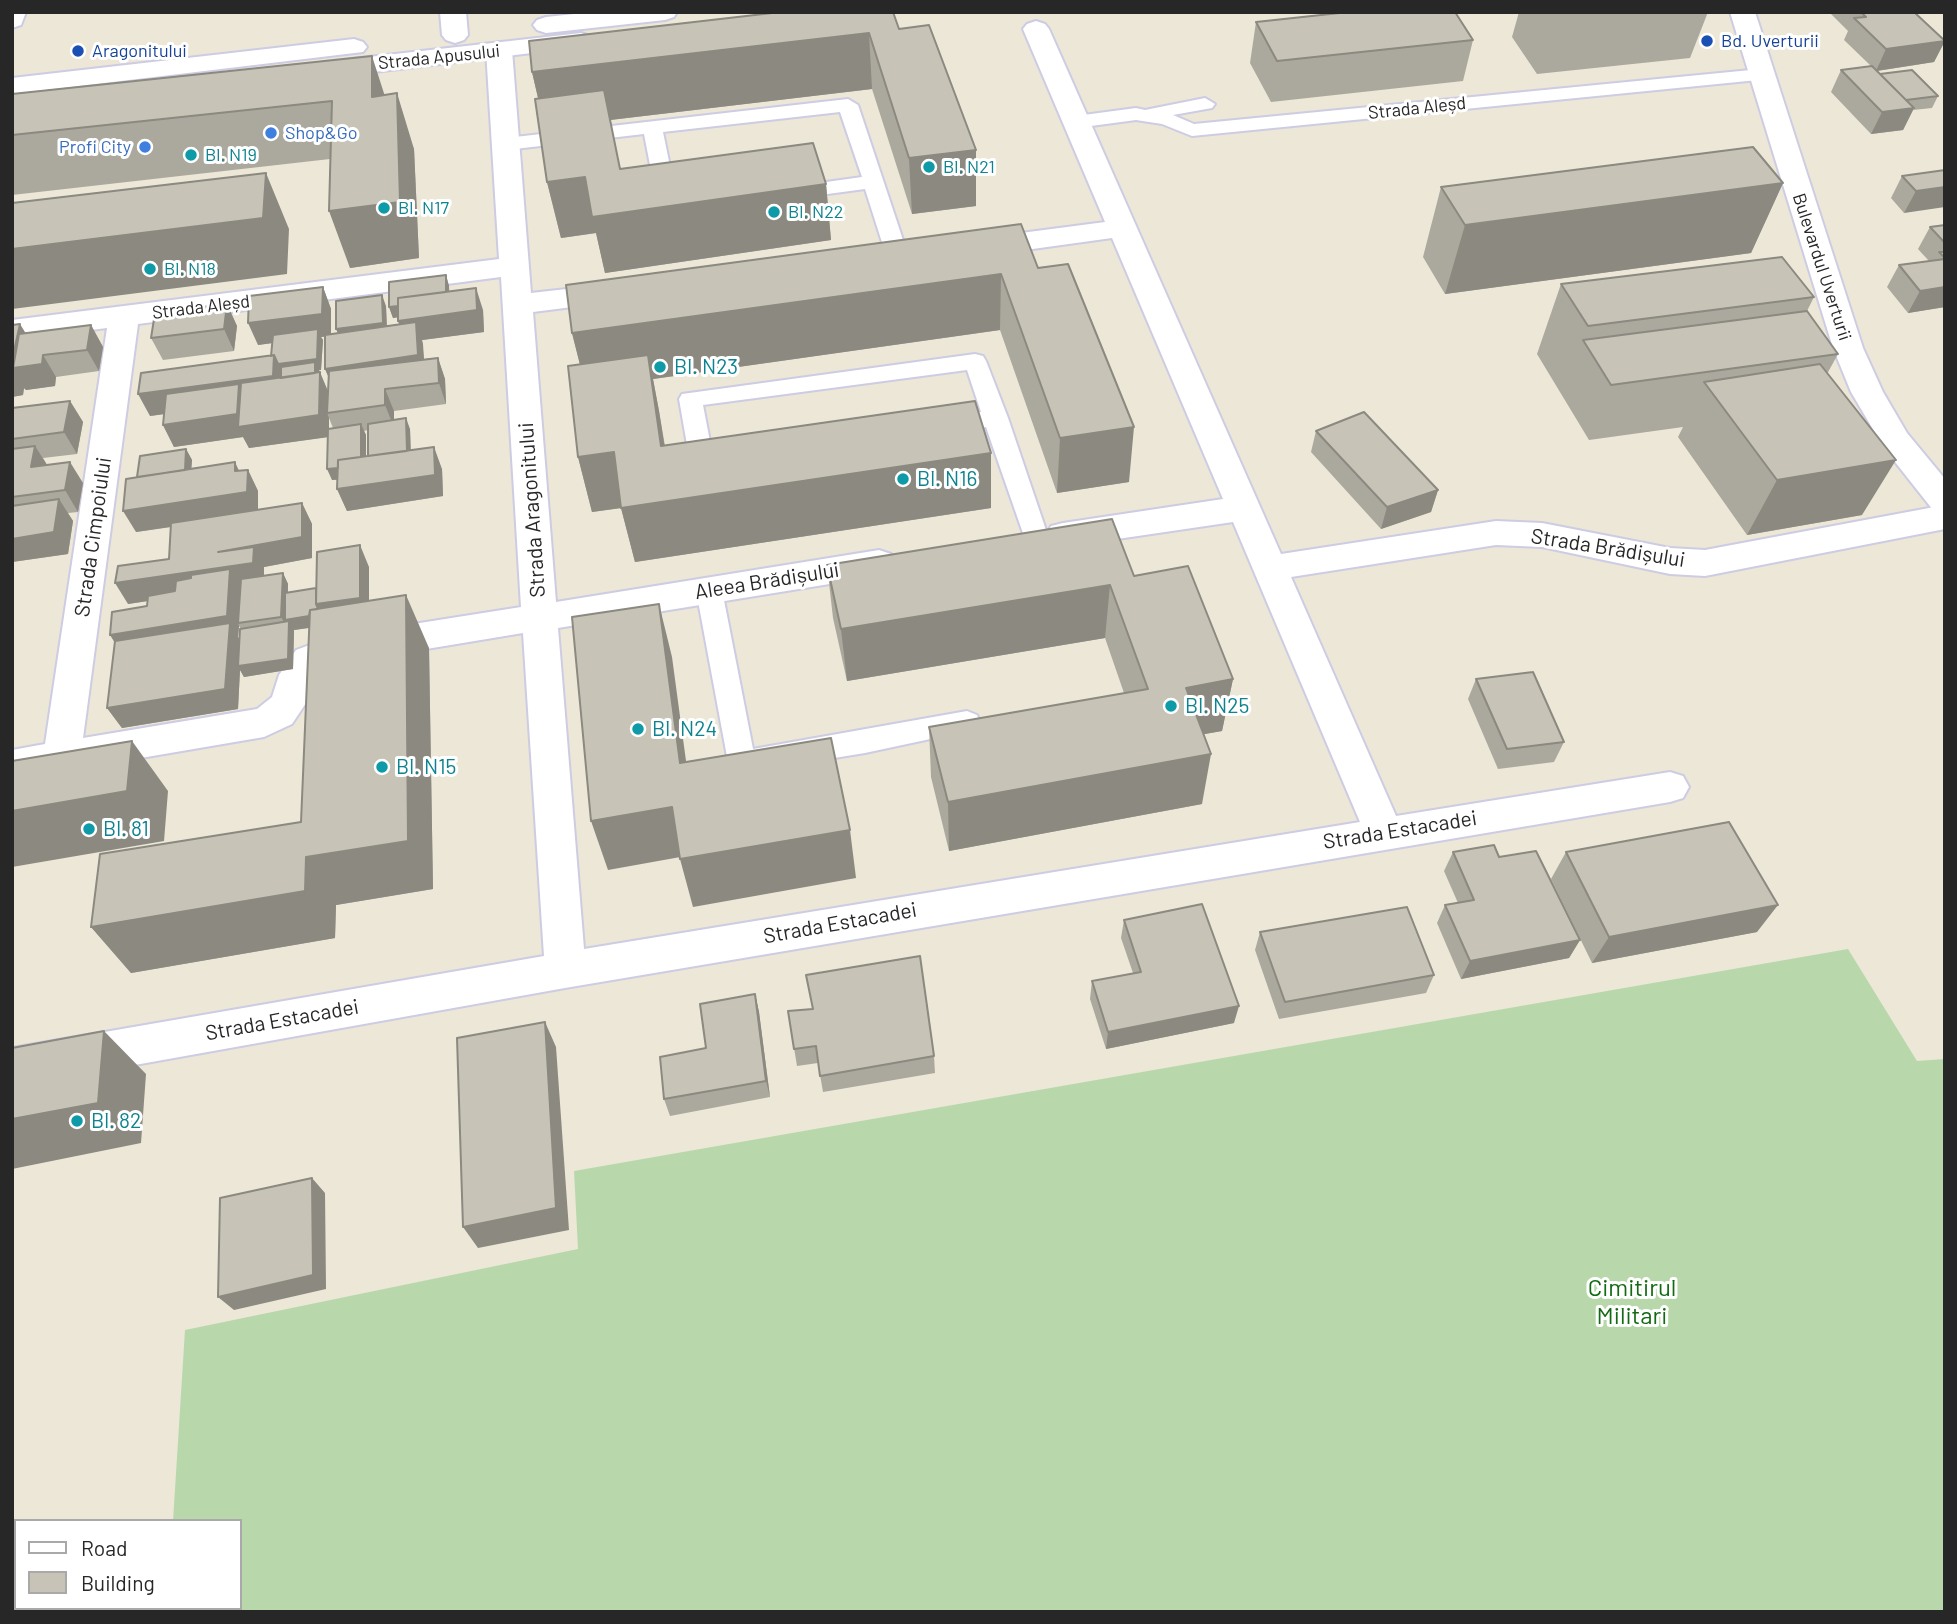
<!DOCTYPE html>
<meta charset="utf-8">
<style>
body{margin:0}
#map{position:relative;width:1957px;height:1624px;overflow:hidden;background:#ece7d7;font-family:Barlow,sans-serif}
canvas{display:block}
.frame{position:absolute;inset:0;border:14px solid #272727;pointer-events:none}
.legend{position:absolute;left:14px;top:1519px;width:228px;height:91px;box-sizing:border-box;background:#fff;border:2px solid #a9a9a9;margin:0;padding:9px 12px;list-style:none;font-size:21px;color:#272727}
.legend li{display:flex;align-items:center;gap:14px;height:35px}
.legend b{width:35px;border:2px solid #a9a9a9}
</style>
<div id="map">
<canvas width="1957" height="1624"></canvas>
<div class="frame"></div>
<ul class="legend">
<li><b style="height:9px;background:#fff"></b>Road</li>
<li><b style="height:19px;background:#c7c4b7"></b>Building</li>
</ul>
</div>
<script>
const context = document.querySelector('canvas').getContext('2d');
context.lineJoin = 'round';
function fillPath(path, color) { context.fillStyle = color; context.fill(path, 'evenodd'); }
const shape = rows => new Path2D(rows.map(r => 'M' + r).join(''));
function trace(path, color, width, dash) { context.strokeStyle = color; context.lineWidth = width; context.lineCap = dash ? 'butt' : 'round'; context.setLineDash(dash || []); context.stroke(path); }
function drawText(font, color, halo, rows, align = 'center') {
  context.font = font + ' Barlow,sans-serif'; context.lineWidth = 6; context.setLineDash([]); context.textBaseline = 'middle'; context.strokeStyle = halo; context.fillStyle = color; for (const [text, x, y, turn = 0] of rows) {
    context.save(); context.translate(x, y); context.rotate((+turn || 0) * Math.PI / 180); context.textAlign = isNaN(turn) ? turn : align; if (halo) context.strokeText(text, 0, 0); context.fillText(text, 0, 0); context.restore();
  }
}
fillPath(shape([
 [1848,949,1917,1061,1945,1059,1945,1612,167,1612,168,1608,240,1608,240,1521,173,1521,185,1330,578,1249,574,1171]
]), '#b8d8ac');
const lane = shape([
 [1761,69,1771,75,1768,79,1192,136,1162,124,1136,120,1076,128,1066,122,1076,116,1136,108,1145,110,1205,98,1215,104,1212,108,1173,115,1194,124,1761,69],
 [848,99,858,105,909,258,906,263,898,265,890,263,887,258,865,189,790,199,783,197,780,193,783,189,790,187,862,177,840,112,663,132,677,201,674,205,667,207,660,205,657,201,644,134,506,150,499,148,496,144,499,140,506,138,848,99],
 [975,354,983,356,986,361,1008,418,1049,539,1046,545,1037,548,1028,545,1025,539,986,427,943,434,935,432,931,426,935,420,943,418,981,412,967,370,703,405,712,452,727,453,731,459,727,465,702,470,694,468,690,462,679,399,682,394,975,354],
 [709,581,718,583,722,590,753,749,967,711,977,715,980,722,977,729,865,753,742,773,732,770,728,762,696,590,700,583,709,581]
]);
const street = shape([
 [12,12,26,12,21,25,12,28,12,12],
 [440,12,466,12,468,35,464,40,455,43,446,40,442,35,440,12],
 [1036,21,1045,24,1049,29,1281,554,1496,521,1542,523,1670,548,1705,550,1945,505,1945,529,1705,576,1670,574,1542,547,1496,545,1291,577,1396,816,1670,772,1683,776,1689,787,1683,798,1670,802,565,988,12,1087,12,1048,544,956,523,633,336,664,322,670,313,680,306,703,292,724,264,737,12,780,12,750,45,744,107,328,12,340,12,320,499,259,486,50,490,45,499,42,508,45,512,50,531,293,620,283,631,285,635,292,631,299,620,301,533,312,556,602,879,550,891,554,896,563,891,572,879,576,558,628,584,949,1360,822,1233,522,1063,547,1051,544,1046,535,1051,526,1063,523,1223,499,1112,238,975,257,965,254,960,248,965,242,975,239,1105,222,1023,29,1027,24,1036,21],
 [501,277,521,607,331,637,296,650,279,675,272,697,257,709,83,738,138,324,501,277]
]);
const secondary = shape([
 [593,12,677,12,674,17,665,20,546,33,537,30,533,25,537,20,546,17,593,12],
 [1730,12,1755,12,1863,348,1883,392,1907,433,1945,479,1945,514,1933,510,1884,448,1851,392,1833,348,1730,12],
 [581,33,590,36,594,41,590,46,324,78,315,76,311,70,315,64,324,62,581,33],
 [354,39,363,42,367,47,363,52,12,94,12,78,354,39]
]);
trace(lane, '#cdcce3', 4);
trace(street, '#cdcce3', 4);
trace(secondary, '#cdcce3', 4);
fillPath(lane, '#fff');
fillPath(street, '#fff');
fillPath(secondary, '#fff');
fillPath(shape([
 [1519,12,1708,12,1690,58,1537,74,1512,37],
 [1829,12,1914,12,1945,40,1934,62,1877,71,1880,74,1938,96,1932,108,1913,110,1903,130,1871,134,1831,92,1841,70,1871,66,1844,40,1848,31],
 [1256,22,1473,40,1463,81,1271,102,1250,63],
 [899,29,976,206,912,214,872,89,610,120,620,169,826,184,831,240,605,273,596,233,561,238,547,182,538,98,532,72],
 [12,94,385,95,414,149,419,258,350,268,330,159,12,195],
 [1945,170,1904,213,1891,198,1902,176],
 [1783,183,1751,253,1445,294,1423,257,1441,187],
 [1945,225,1945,307,1908,313,1887,287,1899,265,1929,261,1918,249,1930,227],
 [1038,268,1129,482,1057,493,1000,330,653,379,659,411,665,446,991,453,991,508,635,562,621,508,592,512,578,457,580,364,572,333],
 [446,275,449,286,449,292,483,310,484,332,422,340,424,359,438,358,445,379,446,404,394,411,394,420,410,429,411,450,442,469,443,496,347,511,337,489,337,480,332,480,327,437,249,448,243,437,174,447,163,425,164,414,150,416,272,356,272,343,258,345,323,287,331,309,331,334,338,333,336,329,386,306,387,326,399,324,398,317,393,318,389,307],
 [325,336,325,369,329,377,328,391,319,370,321,370,323,340,321,337],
 [329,418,333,428,329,428],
 [368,430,368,456,366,457,366,435,364,431],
 [1561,284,1814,297,1807,311,1838,354,1827,374,1862,515,1747,535,1678,437,1683,427,1589,440,1537,354],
 [227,304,237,326,234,351,163,360,151,338],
 [12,325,26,333,91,325,103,347,99,371,56,377,55,386,26,390,24,388,23,395,12,397],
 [70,401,83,422,77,454,43,458,47,465,83,483,78,512,68,513,73,521,68,554,12,562,12,408],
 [1316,431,1438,490,1431,512,1381,529,1311,452],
 [186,449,192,460,191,469,239,471,248,470,258,491,258,510,302,503,312,524,312,558,264,567,264,576,283,573,288,584,288,593,316,588,369,567,369,601,429,648,433,889,336,905,335,938,131,973,91,927,301,822,309,628,294,630,294,632,293,669,244,677,240,670,238,709,122,728,107,708,147,606,147,601,128,604,169,559,171,527,136,532,137,477],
 [239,626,241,629,240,640,238,637],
 [827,565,1134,576,1233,679,1222,731,1204,734,1202,804,949,851,931,777,929,727,1124,693,1105,638,847,681,833,618],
 [1476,679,1564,742,1554,762,1498,769,1468,699],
 [1453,852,1499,857,1580,940,1569,958,1461,979,1437,923,1445,905,1458,903,1444,871],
 [1566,852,1757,932,1592,963,1551,879],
 [1124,920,1234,1023,1106,1049,1090,999,1092,981,1133,973,1121,938],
 [1260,932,1434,975,1426,993,1279,1019,1255,950],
 [755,994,759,1012,770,1097,670,1116,664,1099,706,1048],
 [788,1011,934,1056,935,1073,823,1092,818,1063,797,1066]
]), '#aba99d');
fillPath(shape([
 [869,33,872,89,610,120,628,212,826,184,831,240,605,273,596,233,561,238,547,182,585,177,628,212,545,128,532,72],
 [1945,41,1934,62,1876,71,1886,49],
 [372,56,390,112,372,97],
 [397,93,414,149,419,258,350,268,329,211],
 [1914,108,1903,130,1871,134,1882,112],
 [976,150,976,206,912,214,909,158],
 [266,173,289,229,287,274,12,309,12,249],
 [1783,183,1751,253,1445,294,1465,225],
 [1945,187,1945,207,1904,213,1916,191],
 [1001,274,1000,330,653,379,659,411,673,500,991,453,991,508,635,562,621,508,592,512,578,457,614,452,673,500,586,389,572,333],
 [446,275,449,286,450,310,393,318,389,307],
 [323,287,331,309,331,336,321,337,323,340,321,370,319,370,329,394,327,413,329,418,329,437,249,448,243,437,174,447,163,425,238,404,150,416,138,394,274,355,318,337,258,345,248,323],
 [1945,287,1945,307,1908,313,1920,291],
 [476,288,483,310,484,332,422,340,423,344,425,377,334,390,325,369,406,342,398,321],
 [382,295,386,306,387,334,341,340,336,329],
 [227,304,237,326,234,351,224,329],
 [20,324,33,345,43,355,56,377,55,386,26,390,24,388,23,395,12,397,12,360],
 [91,325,103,347,99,371,87,350],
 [438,358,445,379,446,404,439,383],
 [385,389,394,411,394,427,385,405],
 [70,401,83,422,77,454,64,432],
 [406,418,410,429,411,469,373,475],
 [361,424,366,435,366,476,332,480,327,469],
 [1134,427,1129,482,1057,493,1060,438],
 [35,446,49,468,31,467],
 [434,447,442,469,443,496,347,511,337,489],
 [186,449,192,460,190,488,143,495],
 [1896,460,1862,515,1747,535,1777,480],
 [70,462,83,483,78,512,65,490],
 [235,462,245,484,248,470,258,491,258,514,136,532,123,511,235,471],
 [1438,490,1431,512,1381,529,1387,507],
 [59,499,73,521,68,554,12,562,12,539],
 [302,503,312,524,312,558,264,567,264,584,238,623,239,626,238,637,242,644,287,627,281,617,283,573,288,584,287,620,316,604,360,545,369,567,369,619,294,630,294,632,293,669,244,677,240,670,238,709,122,728,107,708,123,656,110,635,229,589,128,604,115,583],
 [1110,585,1105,638,847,681,841,629],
 [406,595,429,648,433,889,336,905,335,938,131,973,91,927,306,857],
 [659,604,672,657,693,813,680,763],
 [1233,679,1222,731,1177,739,1186,688],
 [132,741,168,791,164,841,12,867,12,811],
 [1211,754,1202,804,949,851,948,802],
 [672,807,686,856,608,870,591,821],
 [850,830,856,878,693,907,680,859],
 [1778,905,1757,932,1592,963,1609,937],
 [1580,940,1569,958,1461,979,1470,961],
 [755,994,759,1012,770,1097,766,1081],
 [1239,1006,1234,1023,1106,1049,1108,1032],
 [545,1022,556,1047,569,1230,478,1248,463,1227],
 [104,1031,146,1074,141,1143,12,1169,12,1119],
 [312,1178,325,1193,326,1289,234,1310,218,1297]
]), '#8b8980');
const building = shape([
 [781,12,893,12,899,29,929,25,976,150,909,158,869,33,532,72,529,41,781,12],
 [1349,12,1455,12,1473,40,1277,61,1256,22,1349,12],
 [1861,12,1914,12,1945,41,1886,49,1854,18,1866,17,1861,12],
 [372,56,372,97,397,93,400,202,329,211,332,101,12,135,12,94,372,56],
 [1872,66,1914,108,1882,112,1841,70,1872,66],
 [1912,70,1938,96,1906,100,1880,74,1912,70],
 [604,90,620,169,813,143,826,184,592,217,585,177,547,182,535,99,604,90],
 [1753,147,1783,183,1465,225,1441,187,1753,147],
 [1945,170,1945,187,1916,191,1902,176,1945,170],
 [266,173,263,218,12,249,12,203,266,173],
 [1021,224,1038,268,1068,264,1134,427,1060,438,1001,274,572,333,566,285,1021,224],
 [1945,225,1945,243,1930,227,1945,225],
 [1939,252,1945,252,1945,258,1939,252],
 [1782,257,1814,297,1588,326,1561,284,1782,257],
 [1945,259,1945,287,1920,291,1899,265,1945,259],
 [446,275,446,292,398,298,398,306,389,307,389,282,446,275],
 [323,287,322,314,248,323,249,296,323,287],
 [476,288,477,310,398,321,398,298,476,288],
 [382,295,383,323,336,329,336,301,382,295],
 [227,304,224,329,151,338,155,313,227,304],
 [1807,311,1838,354,1611,385,1583,340,1807,311],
 [416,322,418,355,325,369,325,335,416,322],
 [20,324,12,360,12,325,20,324],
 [91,325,87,350,43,355,42,364,13,368,19,334,91,325],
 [318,329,317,359,278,364,274,355,271,356,273,335,318,329],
 [274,355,273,376,138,394,141,373,274,355],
 [648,355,661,446,975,401,991,453,621,508,614,452,578,457,568,366,648,355],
 [438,358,439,383,385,389,385,405,327,413,329,371,438,358],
 [315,362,315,373,281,378,281,367,315,362],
 [1820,364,1896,460,1777,480,1704,382,1820,364],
 [320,372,319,415,238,427,241,383,320,372],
 [239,384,237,414,163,425,166,394,239,384],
 [70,401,64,432,12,439,12,408,70,401],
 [1364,412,1438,490,1387,507,1316,431,1364,412],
 [406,418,407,451,368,456,368,424,406,418],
 [361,424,361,457,338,460,338,468,327,469,328,429,361,424],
 [35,446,31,467,70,462,65,490,12,497,12,449,35,446],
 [434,447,435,475,337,489,338,460,434,447],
 [186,449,185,470,137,477,140,456,186,449],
 [235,462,235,471,248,470,247,492,123,511,126,479,235,462],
 [59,499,54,532,12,539,12,506,59,499],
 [302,503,302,537,218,552,254,547,253,563,115,583,118,566,169,559,171,523,302,503],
 [1112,519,1134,576,1188,566,1233,679,1186,688,1211,754,948,802,929,727,1148,689,1110,585,841,629,827,565,1112,519],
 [360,545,360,598,316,604,317,552,360,545],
 [230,569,227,616,110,635,112,612,147,606,148,596,175,591,176,581,191,578,191,575,230,569],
 [283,573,281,617,238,623,241,579,283,573],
 [316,588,316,604,318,609,310,610,309,616,285,620,285,593,316,588],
 [406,595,408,841,306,857,305,891,91,927,100,854,301,822,310,610,406,595],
 [659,604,680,763,831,738,850,830,680,859,672,807,591,821,572,617,659,604],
 [289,621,288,659,238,666,240,629,289,621],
 [230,623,225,689,107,708,115,641,230,623],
 [1533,672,1564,742,1507,749,1476,679,1533,672],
 [132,741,127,791,12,811,12,761,132,741],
 [1729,822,1778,905,1609,937,1566,852,1729,822],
 [1494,845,1499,857,1536,851,1580,940,1470,961,1445,905,1474,900,1453,852,1494,845],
 [1202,904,1239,1006,1108,1032,1092,981,1141,972,1124,920,1202,904],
 [1407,907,1434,975,1285,1002,1260,932,1407,907],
 [920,956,934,1056,820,1076,816,1046,794,1049,788,1011,813,1009,806,975,920,956],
 [755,994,766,1081,664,1099,660,1057,706,1048,700,1004,755,994],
 [545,1022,556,1208,463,1227,457,1038,545,1022],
 [104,1031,98,1103,12,1119,12,1048,104,1031],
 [312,1178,313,1275,218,1297,220,1198,312,1178]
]);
fillPath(building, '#c7c4b7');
trace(building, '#8b8980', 2);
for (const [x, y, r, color] of [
 [1707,41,7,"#1a4fb4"],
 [78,51,7,"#1a4fb4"],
 [271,133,7,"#3f7fe0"],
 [145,147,7,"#3f7fe0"],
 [191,155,7,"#0f9aa8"],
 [929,167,7,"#0f9aa8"],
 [384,208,7,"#0f9aa8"],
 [774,212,7,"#0f9aa8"],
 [150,269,7,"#0f9aa8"],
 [660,367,7,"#0f9aa8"],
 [903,479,7,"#0f9aa8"],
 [1171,706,7,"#0f9aa8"],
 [638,729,7,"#0f9aa8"],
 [382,767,7,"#0f9aa8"],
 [89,829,7,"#0f9aa8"],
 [77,1121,7,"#0f9aa8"]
]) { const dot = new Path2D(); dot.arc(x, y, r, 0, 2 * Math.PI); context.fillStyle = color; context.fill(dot); trace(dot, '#fff', 2.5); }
drawText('18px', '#164399', '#fff', [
 ["Bd. Uverturii",1721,41],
 ["Aragonitului",92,51]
], 'left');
drawText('18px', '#272727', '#fff', [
 ["Strada Apusului",439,57,-6],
 ["Strada Aleșd",1417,108,-6],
 ["Bulevardul Uverturii",1822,267,72],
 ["Strada Aleșd",201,307,-7]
]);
drawText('18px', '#366cbe', '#fff', [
 ["Shop&Go",285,133],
 ["Profi City",131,147,"right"]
], 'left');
drawText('18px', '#0d838f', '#fff', [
 ["Bl. N19",205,155],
 ["Bl. N21",943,167],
 ["Bl. N17",398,208],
 ["Bl. N22",788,212],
 ["Bl. N18",164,269]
], 'left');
drawText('21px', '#0d838f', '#fff', [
 ["Bl. N23",674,367],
 ["Bl. N16",917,479],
 ["Bl. N25",1185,706],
 ["Bl. N24",652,729],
 ["Bl. N15",396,767],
 ["Bl. 81",103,829],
 ["Bl. 82",91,1121]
], 'left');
drawText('21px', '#272727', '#fff', [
 ["Strada Aragonitului",532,510,-94],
 ["Strada Cimpoiului",93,537,-82],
 ["Strada Brădișului",1608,548,9],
 ["Aleea Brădișului",767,581,-9],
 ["Strada Estacadei",1400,830,-9],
 ["Strada Estacadei",840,923,-10],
 ["Strada Estacadei",282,1020,-10]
]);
drawText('24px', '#126a12', '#fff', [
 ["Cimitirul",1632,1288],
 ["Militari",1632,1316]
]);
</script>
